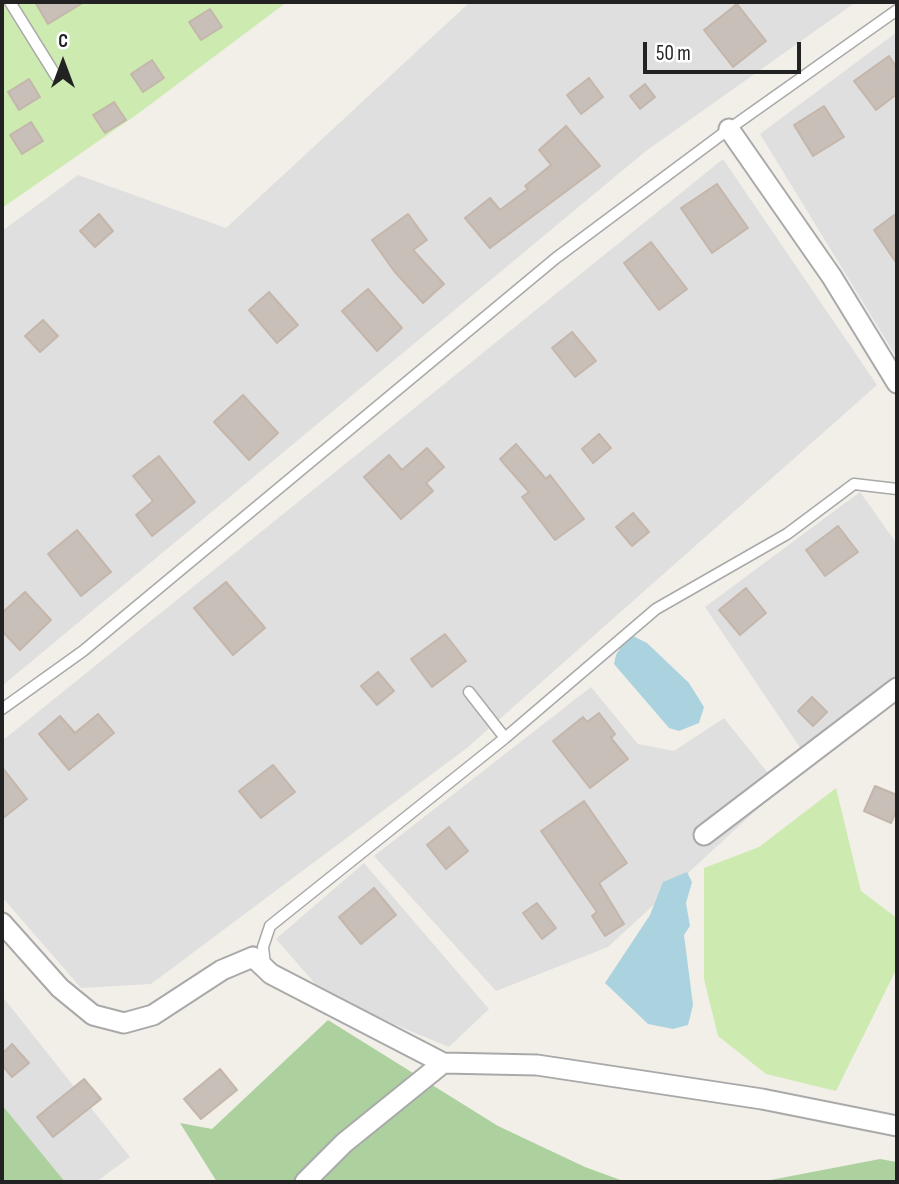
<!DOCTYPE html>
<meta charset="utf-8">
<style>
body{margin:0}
#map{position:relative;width:899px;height:1184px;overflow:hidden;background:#f2efe9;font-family:"Sofia Sans Condensed",sans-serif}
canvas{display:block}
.frame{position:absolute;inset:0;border:4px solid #222;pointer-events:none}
.north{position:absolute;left:28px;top:28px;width:70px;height:70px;-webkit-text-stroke:5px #fff;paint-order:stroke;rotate:0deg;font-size:19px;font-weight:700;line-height:28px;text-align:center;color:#222}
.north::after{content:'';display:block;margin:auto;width:24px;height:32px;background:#222;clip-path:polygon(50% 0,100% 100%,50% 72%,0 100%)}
.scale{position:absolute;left:643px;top:42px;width:158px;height:32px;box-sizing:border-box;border:4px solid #222;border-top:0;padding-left:9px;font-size:21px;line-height:24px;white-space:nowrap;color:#222;-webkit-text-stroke:5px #fff;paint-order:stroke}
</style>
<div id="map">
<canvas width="899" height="1184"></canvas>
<div class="frame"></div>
<div class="north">С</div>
<div class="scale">50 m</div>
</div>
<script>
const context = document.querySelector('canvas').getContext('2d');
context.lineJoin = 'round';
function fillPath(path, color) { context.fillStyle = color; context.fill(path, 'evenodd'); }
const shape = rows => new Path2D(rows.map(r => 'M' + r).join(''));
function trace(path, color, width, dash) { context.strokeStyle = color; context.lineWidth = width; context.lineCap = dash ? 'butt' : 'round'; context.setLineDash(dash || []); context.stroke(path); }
fillPath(shape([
 [470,2,856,2,646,151,2,686,2,231,78,175,226,228],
 [897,32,897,358,760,134],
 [723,159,877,385,467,748,151,984,81,988,2,897,2,741],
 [860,492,897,544,897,677,801,749,705,607],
 [591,687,638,744,674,751,724,718,780,788,608,947,496,991,374,856],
 [364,863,489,1009,449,1047,326,996,276,939],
 [2,996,130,1157,96,1182,2,1182]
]), '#e0dfdf');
fillPath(shape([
 [2,2,287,2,139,113,2,208],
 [836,788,861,891,897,918,897,968,836,1091,766,1074,718,1036,704,979,704,868,759,847]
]), '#cdebb0');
fillPath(shape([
 [328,1020,498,1126,585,1167,626,1182,217,1182,180,1123,212,1129],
 [2,1105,65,1182,2,1182],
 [880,1159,897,1162,897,1182,760,1182]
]), '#add19e');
fillPath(shape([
 [629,634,647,643,689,683,704,707,699,723,679,731,669,728,614,664,616,655],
 [687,872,692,882,686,903,690,926,684,935,693,1005,688,1025,673,1029,648,1024,605,983,650,915,663,882]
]), '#aad3df');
const building = shape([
 [35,2,84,2,48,24,35,2],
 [737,4,766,41,733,67,704,30,737,4],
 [210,9,222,27,201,40,189,22,210,9],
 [889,56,897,68,897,94,876,110,854,81,889,56],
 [152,60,164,78,143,92,131,74,152,60],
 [589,78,603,97,581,114,567,95,589,78],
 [29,79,40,97,19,110,8,92,29,79],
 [645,84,655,97,640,109,630,96,645,84],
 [114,102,126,120,105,133,93,115,114,102],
 [824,106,844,137,813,156,794,125,824,106],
 [31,122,43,141,22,154,10,135,31,122],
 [566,126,600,166,490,248,465,218,490,198,500,210,528,189,525,186,551,165,539,150,566,126],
 [717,184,748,228,712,253,681,208,717,184],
 [897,213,897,264,874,230,897,213],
 [99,214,113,231,95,247,80,231,99,214],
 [408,214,427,240,413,250,444,284,423,303,394,271,372,240,408,214],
 [651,242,687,289,659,310,624,263,651,242],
 [368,289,402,328,377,351,342,311,368,289],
 [269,292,298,325,277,343,249,310,269,292],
 [43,320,58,336,40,352,25,336,43,320],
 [572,332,596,361,575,377,552,348,572,332],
 [243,395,278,433,249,460,214,422,243,395],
 [599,434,611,448,593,463,582,449,599,434],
 [516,444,546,479,550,475,584,519,555,540,522,497,529,492,500,459,516,444],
 [427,448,444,467,426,483,433,491,401,519,364,477,389,455,402,470,427,448],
 [159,456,195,502,152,536,136,515,153,501,133,476,159,456],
 [633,513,649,532,632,546,616,527,633,513],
 [838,526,858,552,825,576,806,550,838,526],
 [77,530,111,572,81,596,48,554,77,530],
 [226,582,265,628,233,655,194,608,226,582],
 [746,588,766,613,740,635,719,610,746,588],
 [25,592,51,620,20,650,2,631,2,613,25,592],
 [445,634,466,661,432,687,411,659,445,634],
 [378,672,394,691,377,705,361,686,378,672],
 [812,697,827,712,813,726,798,711,812,697],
 [599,713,615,734,611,738,628,759,590,788,553,741,583,717,587,722,599,713],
 [98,714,114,733,69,770,39,734,60,716,75,733,98,714],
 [273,765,295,792,261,818,239,791,273,765],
 [2,767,27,799,2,819,2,767],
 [875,786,897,795,897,809,891,823,864,811,875,786],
 [584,801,627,863,599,883,624,924,605,936,592,916,597,912,541,831,584,801],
 [449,827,468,851,446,869,427,845,449,827],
 [374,888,396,915,361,944,339,917,374,888],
 [537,903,556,928,542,939,523,913,537,903],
 [12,1044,29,1063,12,1077,2,1065,2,1054,12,1044],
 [220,1069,237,1090,201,1119,184,1099,220,1069],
 [84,1079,101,1099,53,1137,37,1117,84,1079]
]);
fillPath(building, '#c7bfb8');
trace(building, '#c4b6ab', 2);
const service = shape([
 [10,2,56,76],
 [2,709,83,651,556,258,729,129,897,10],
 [505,738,656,609,787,534,854,484,897,489],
 [265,965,263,947,270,926,505,738,469,692]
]);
const minor = shape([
 [729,129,832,277,897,383],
 [704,835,897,688],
 [2,923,60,988,93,1015,124,1023,153,1015,222,970,253,957,271,974,443,1063,537,1065,762,1099,897,1126],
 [305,1182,344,1143,443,1063]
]);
trace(service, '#a9a9a9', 13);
trace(minor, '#a9a9a9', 23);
trace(service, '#fff', 10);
trace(minor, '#fff', 19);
</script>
